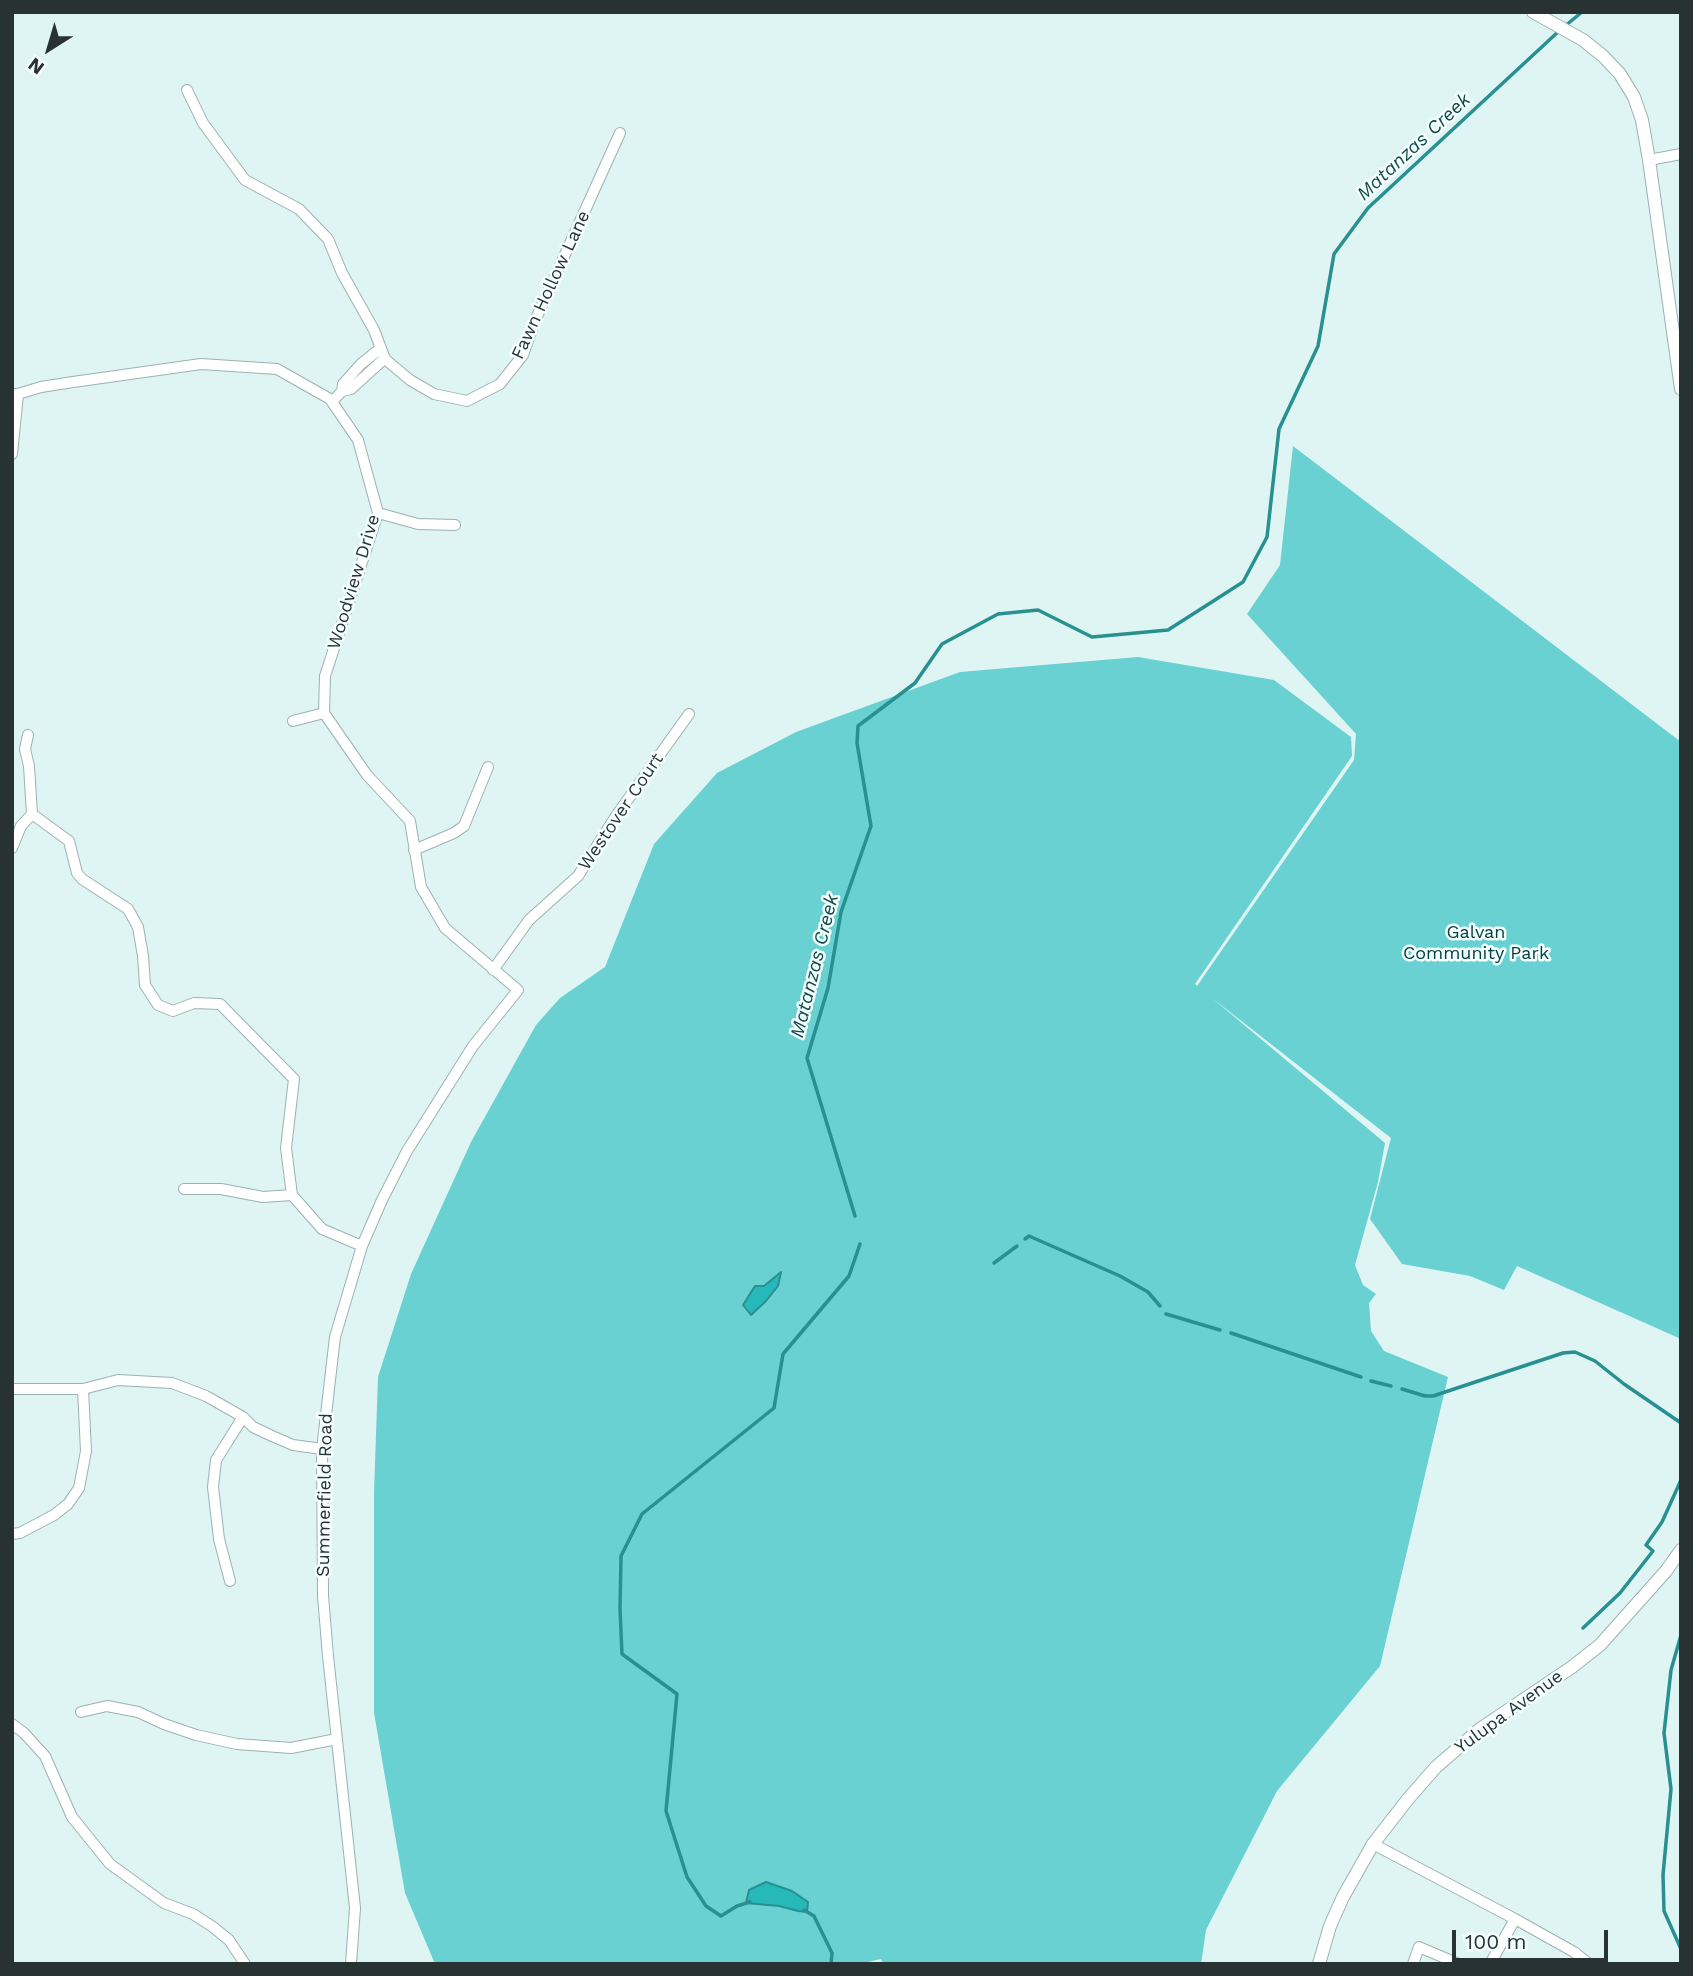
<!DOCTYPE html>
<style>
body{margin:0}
#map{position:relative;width:1693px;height:1976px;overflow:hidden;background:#dff5f4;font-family:"Work Sans",sans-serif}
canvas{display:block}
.frame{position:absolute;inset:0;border:14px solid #293232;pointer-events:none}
.north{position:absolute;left:14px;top:14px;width:70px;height:70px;-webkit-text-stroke:5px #f6ffff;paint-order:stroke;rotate:217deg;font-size:19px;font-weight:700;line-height:28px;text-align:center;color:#293232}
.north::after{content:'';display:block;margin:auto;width:24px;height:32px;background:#293232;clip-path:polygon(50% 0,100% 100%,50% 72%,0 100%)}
.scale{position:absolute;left:1452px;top:1930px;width:156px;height:32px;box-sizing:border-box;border:4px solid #293232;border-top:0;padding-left:9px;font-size:21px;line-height:24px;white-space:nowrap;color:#293232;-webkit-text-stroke:5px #f6ffff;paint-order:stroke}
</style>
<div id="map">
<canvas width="1693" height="1976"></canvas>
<div class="frame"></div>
<div class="north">N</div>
<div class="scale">100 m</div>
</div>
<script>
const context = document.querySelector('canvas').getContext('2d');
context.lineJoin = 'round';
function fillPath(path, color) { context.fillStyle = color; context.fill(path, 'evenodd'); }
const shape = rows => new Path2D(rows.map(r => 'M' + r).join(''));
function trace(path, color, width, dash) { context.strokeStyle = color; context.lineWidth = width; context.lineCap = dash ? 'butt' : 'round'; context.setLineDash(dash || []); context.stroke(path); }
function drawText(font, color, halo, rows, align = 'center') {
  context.font = font + ' "Work Sans",sans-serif'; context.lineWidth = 5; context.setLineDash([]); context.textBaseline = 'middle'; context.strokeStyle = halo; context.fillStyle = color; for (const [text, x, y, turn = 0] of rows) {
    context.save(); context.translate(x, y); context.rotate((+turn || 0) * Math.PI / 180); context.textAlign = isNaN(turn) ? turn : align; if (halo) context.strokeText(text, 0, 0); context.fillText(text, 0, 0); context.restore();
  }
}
fillPath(shape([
 [1293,446,1681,742,1681,1339,1517,1266,1504,1290,1470,1276,1402,1264,1370,1219,1391,1138,1212,998,1385,1143,1378,1182,1355,1265,1363,1285,1376,1294,1369,1303,1371,1331,1384,1351,1448,1377,1380,1666,1277,1791,1206,1930,1201,1964,883,1964,881,1959,859,1964,435,1964,405,1893,374,1713,374,1492,378,1377,411,1274,471,1142,536,1025,560,998,605,967,654,844,717,773,796,732,960,672,1138,657,1274,680,1351,737,1352,756,1195,984,1197,986,1354,760,1356,734,1247,614,1280,565]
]), '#69d1d2');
const water = shape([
 [781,1272,778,1286,766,1301,751,1315,743,1305,755,1286,764,1286,781,1272],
 [766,1882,792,1891,808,1902,807,1912,798,1911,779,1906,746,1903,749,1890,766,1882]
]);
fillPath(water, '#27b8b9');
trace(water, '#289090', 2);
trace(shape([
 [1565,26,1582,12],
 [855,1216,807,1058,828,988,841,912,871,826,857,743,858,726,915,683,942,644,998,614,1038,610,1092,637,1168,630,1243,582,1267,537,1279,429,1318,346,1334,254,1368,208,1559,31],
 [1025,1239,1029,1236,1120,1276,1148,1292,1160,1306],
 [994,1263,1017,1246],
 [1166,1314,1220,1330],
 [1231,1333,1361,1377],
 [1371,1381,1391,1386],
 [1402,1389,1425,1396,1433,1396,1563,1353,1575,1352,1595,1361,1624,1384,1681,1423],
 [1583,1628,1620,1593,1653,1551,1646,1545,1662,1522,1681,1480],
 [1681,1635,1671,1670,1664,1733,1671,1789,1663,1875,1664,1911,1681,1949],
 [750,1902,737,1906,721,1916,706,1906,687,1877,666,1811,677,1694,622,1654,620,1609,621,1556,642,1514,774,1408,783,1354,849,1276,860,1244],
 [804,1910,814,1916,832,1953,831,1964]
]), '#289090', 3.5);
const minor = shape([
 [187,90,203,123,245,180,299,209,328,239,342,273,374,330,385,359,410,380,434,394,467,401,500,384,523,355,534,323,620,133],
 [1649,160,1681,154],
 [342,391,343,384,361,364,381,348],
 [12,394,18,394,41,387,73,382,201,364,277,369,330,399,358,440,378,513,325,676,324,713,367,775,410,821,421,887,445,928,518,990,473,1046,407,1151,382,1200,362,1246,335,1337,322,1449,323,1596,328,1656,355,1908,351,1964],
 [332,402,342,391,351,389,385,358],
 [12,454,18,394],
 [378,513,418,524,455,525],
 [293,721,324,713],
 [28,735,25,749,29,766,32,814,69,841,77,873,82,879,128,909,138,927,143,956,145,985,158,1005,173,1011,194,1003,220,1004,294,1079,286,1148,292,1195,322,1229,362,1246],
 [12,848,21,826,32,814],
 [414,850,454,833,464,826,488,767],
 [493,970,529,920,578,876,616,816,689,714],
 [184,1189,221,1189,263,1197,292,1195],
 [12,1389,83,1389,118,1380,172,1383,206,1396,243,1417,253,1427,272,1436,293,1445,322,1449],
 [12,1534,20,1533,54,1515,68,1504,79,1488,86,1451,83,1389],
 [230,1581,219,1539,213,1487,216,1460,243,1417],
 [81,1712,107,1706,138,1712,164,1724,196,1735,237,1744,291,1748,337,1739],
 [12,1724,24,1733,45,1756,72,1817,110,1864,164,1903,193,1914,213,1927,229,1940,245,1964],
 [1373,1844,1515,1919,1574,1952,1589,1964],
 [1413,1964,1419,1947,1459,1964],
 [1490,1964,1515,1919]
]);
const tertiary = shape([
 [1533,12,1583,40,1603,56,1620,74,1634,97,1642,120,1649,160,1681,389],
 [1319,1964,1330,1926,1343,1897,1373,1844,1408,1799,1436,1767,1480,1729,1572,1667,1600,1645,1666,1571,1681,1550]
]);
trace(minor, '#9cb1b0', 12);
trace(tertiary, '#9cb1b0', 14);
trace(minor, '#fff', 10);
trace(tertiary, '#fff', 12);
drawText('18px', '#293232', '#f6ffff', [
 ["Fawn Hollow Lane",551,285,-65],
 ["Woodview Drive",354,582,-73],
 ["Westover Court",621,812,-56],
 ["Summerfield Road",325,1495,-89],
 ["Yulupa Avenue",1509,1712,-36]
]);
drawText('18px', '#024242', '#f6ffff', [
 ["Galvan",1476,933],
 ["Community Park",1476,954]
]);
drawText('italic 19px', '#104b4b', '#f6ffff', [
 ["Matanzas Creek",1414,147,-43],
 ["Matanzas Creek",815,966,-76]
]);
</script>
